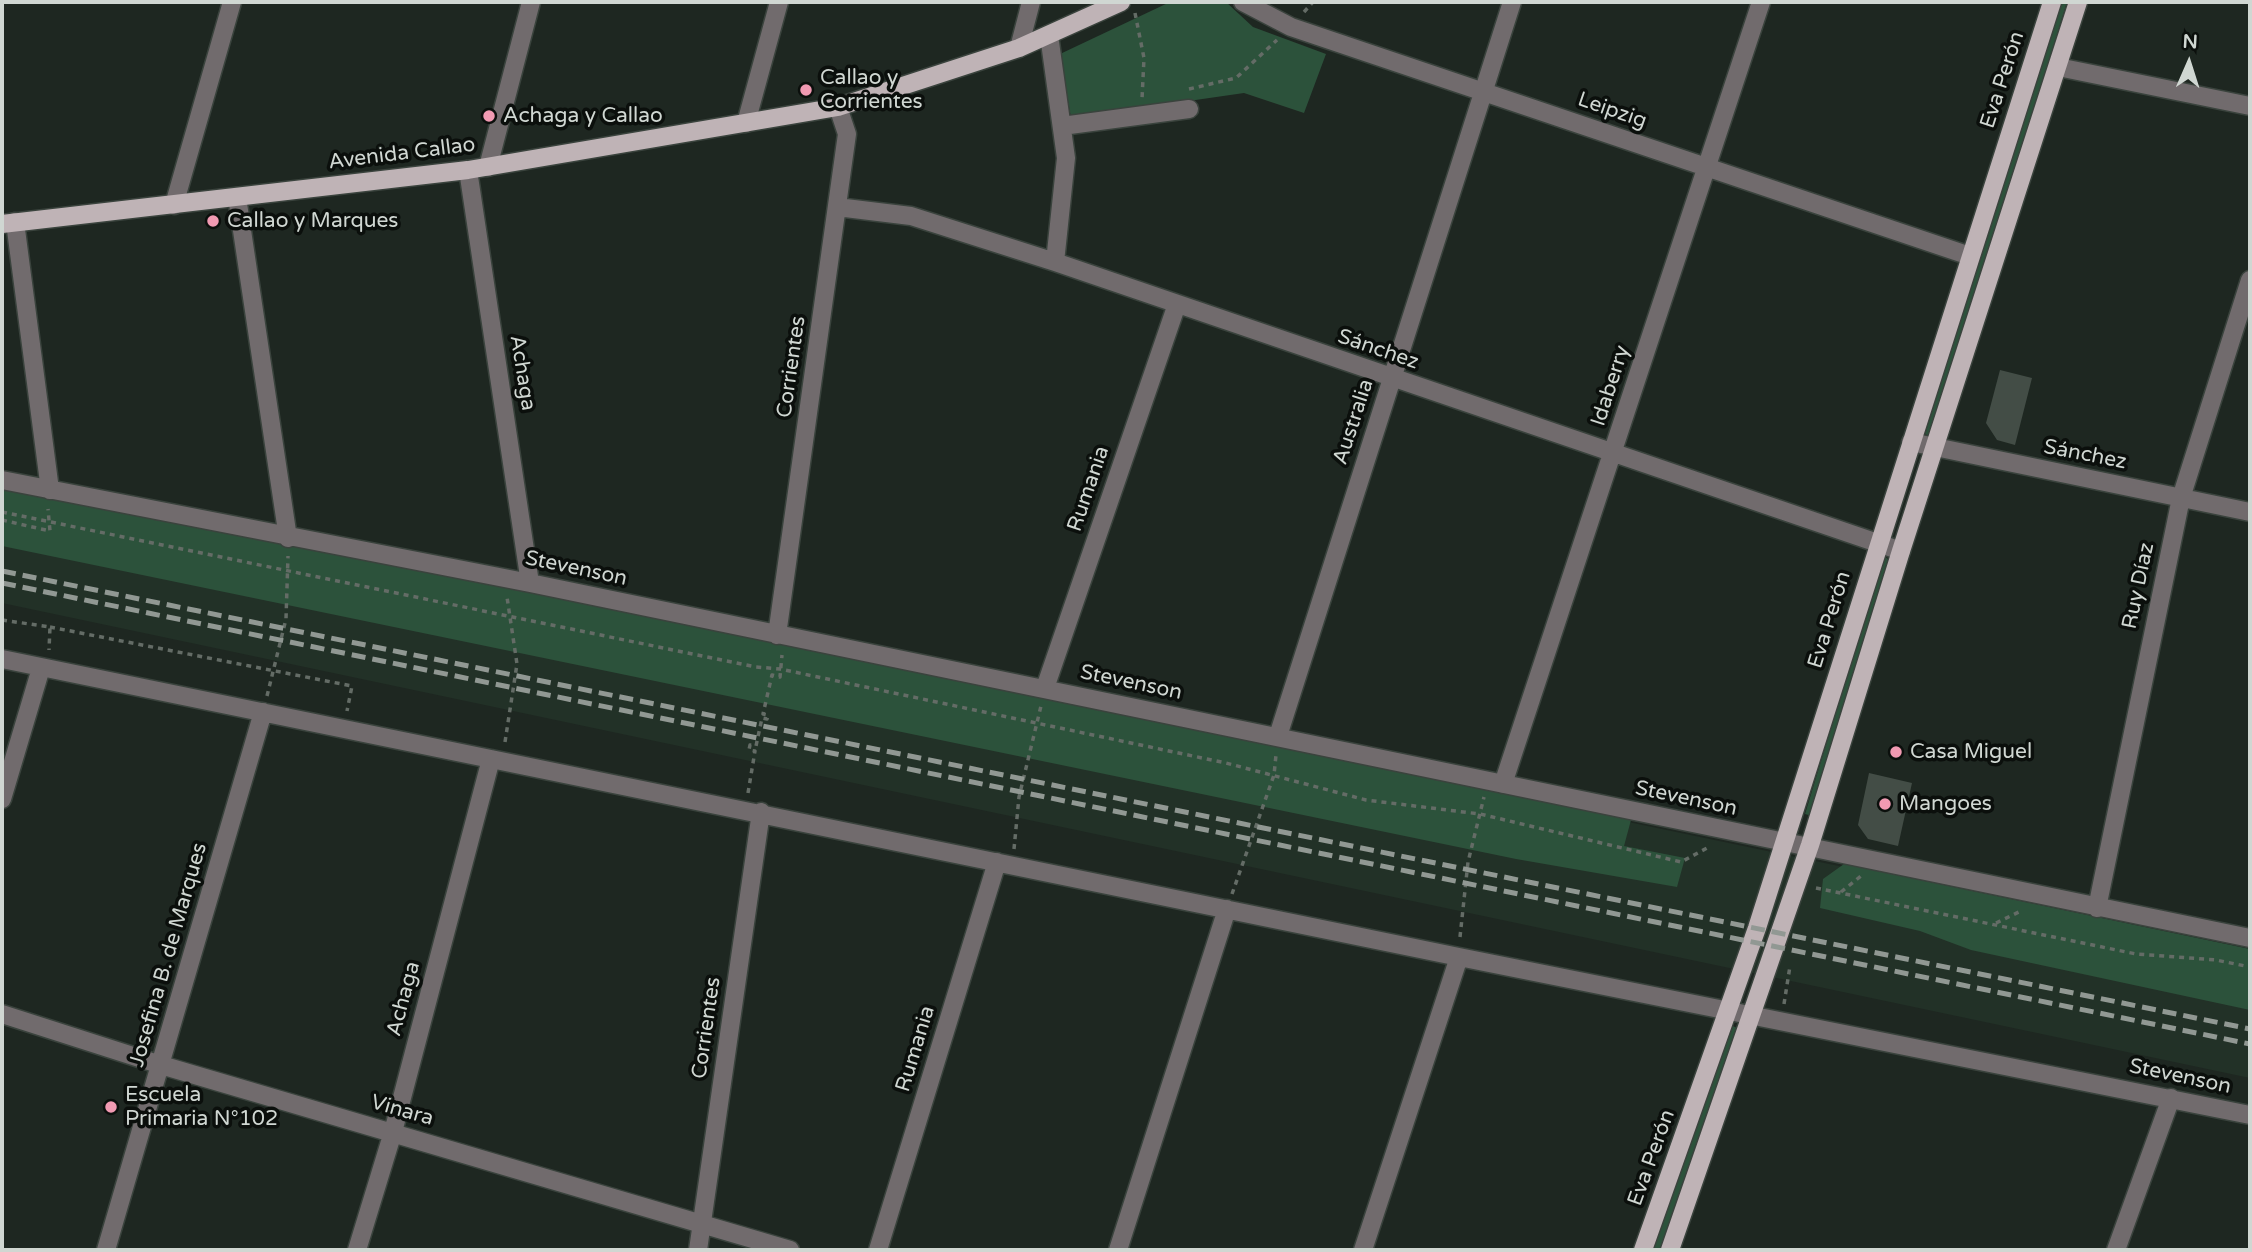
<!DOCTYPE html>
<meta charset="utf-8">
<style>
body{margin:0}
#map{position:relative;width:2252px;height:1252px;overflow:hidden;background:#1e2721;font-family:"Varela Round",sans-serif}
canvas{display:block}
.frame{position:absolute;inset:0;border:4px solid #d0d7d2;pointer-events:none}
.north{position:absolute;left:2154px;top:28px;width:70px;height:70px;-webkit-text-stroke:5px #0b0f0c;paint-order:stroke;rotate:3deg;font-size:19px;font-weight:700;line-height:28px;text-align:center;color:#d0d7d2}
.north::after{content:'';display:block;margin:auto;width:24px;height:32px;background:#d0d7d2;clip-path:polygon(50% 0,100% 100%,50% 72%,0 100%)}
</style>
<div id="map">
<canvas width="2252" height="1252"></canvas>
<div class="frame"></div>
<div class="north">N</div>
</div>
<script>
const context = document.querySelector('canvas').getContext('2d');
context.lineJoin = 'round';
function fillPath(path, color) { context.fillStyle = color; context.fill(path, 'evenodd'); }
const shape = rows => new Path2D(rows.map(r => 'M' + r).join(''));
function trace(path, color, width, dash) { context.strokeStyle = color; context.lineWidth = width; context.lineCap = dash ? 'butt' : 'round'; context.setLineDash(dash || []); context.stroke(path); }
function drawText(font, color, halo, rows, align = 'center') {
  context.font = font + ' "Varela Round",sans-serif'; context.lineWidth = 7; context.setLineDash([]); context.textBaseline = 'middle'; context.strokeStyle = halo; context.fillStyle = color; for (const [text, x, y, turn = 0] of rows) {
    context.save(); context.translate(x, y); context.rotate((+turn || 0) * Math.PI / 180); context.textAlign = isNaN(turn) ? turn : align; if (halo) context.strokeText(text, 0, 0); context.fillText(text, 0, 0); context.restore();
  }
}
fillPath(shape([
 [2,486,299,544,2250,952,2250,1078,2,603]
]), '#223127');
fillPath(shape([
 [1170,2,1226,2,1253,27,1326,54,1304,113,1244,93,1071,118,1060,54],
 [2058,2,2067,2,1933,438,1925,434],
 [2,484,511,587,1631,820,1624,846,1685,858,1677,887,1516,859,2,546],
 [1883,556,1888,559,1812,816,1805,814],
 [1844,864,2250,949,2250,1010,1971,950,1920,931,1820,908,1823,879],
 [1731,1025,1737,1028,1661,1250,1653,1250]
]), '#2c523b');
fillPath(shape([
 [2000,370,2032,378,2015,445,1997,440,1986,423],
 [1869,773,1912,783,1898,846,1868,839,1858,825]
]), '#434d46');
const minor = shape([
 [1243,2,1291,27,1970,256],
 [1049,35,1066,158,1055,262],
 [1019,48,1031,2],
 [2058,67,2250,106],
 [746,123,779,2],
 [1062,126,1189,109],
 [488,167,531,2],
 [468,170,530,583],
 [237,197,288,538],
 [174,205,232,2],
 [837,207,911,216,1055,262,1901,551],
 [15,222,50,490],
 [1911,442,2250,512],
 [2,480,530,583,2250,938],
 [777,635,847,134,838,107],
 [2,659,1459,957,2250,1115],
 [1045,688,1177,304],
 [1278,736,1512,2],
 [1503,784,1761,2],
 [2,799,41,668],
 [2097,908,2181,498,2250,280],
 [2,1014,161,1065,790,1250],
 [106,1250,263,712],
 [357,1250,393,1132,491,759],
 [698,1250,761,812],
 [878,1250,997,862],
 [1118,1250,1227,909],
 [1363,1250,1459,957],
 [2116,1250,2171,1098]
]);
const major = shape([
 [2,224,468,170,838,107,1019,48,1121,2],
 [1643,1250,1757,928,2052,2],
 [1670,1250,1810,845,1901,551,2078,2]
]);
trace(minor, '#3a433d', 21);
trace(major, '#3a433d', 21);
trace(shape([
 [1304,12,1313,2],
 [1135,13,1144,58,1142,99],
 [1189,89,1236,78,1277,40],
 [2,512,756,667,780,669,1226,763,1366,800,1480,814,1681,862,1709,847],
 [2,520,50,531,48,509],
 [2,620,50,627,49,650],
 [50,627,352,686,347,711],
 [267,696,286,619,288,556],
 [505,742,517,664,507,597],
 [748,793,755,751,749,750,750,745,756,746,762,718,767,719,768,715,763,714,772,675,780,677,782,655],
 [1014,849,1019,797,1041,706],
 [1816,888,2136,954,2216,960,2250,967],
 [1841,892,1861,876],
 [1232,894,1274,775,1276,755],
 [1996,923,2021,911],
 [1460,937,1468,862,1484,797],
 [1784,1004,1790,966]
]), '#646c66', 3.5, [5, 5]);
trace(minor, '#716b6d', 18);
trace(major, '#bfb3b6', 18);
trace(shape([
 [2,571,2250,1029],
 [2,583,2250,1044]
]), '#919893', 5, [14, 7]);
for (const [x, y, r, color] of [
 [806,90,7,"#f19ab2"],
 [489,116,7,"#f19ab2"],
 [213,221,7,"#f19ab2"],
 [1896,752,7,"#f19ab2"],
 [1885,804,7,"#f19ab2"],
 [111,1107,7,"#f19ab2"]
]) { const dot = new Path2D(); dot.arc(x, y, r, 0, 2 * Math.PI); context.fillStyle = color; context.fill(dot); trace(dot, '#0b0f0c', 2.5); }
drawText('21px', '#d0d7d2', '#0b0f0c', [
 ["Callao y",820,78],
 ["Corrientes",820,102],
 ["Achaga y Callao",503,116],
 ["Callao y Marques",227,221],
 ["Casa Miguel",1910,752],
 ["Mangoes",1899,804],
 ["Escuela",125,1095],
 ["Primaria N°102",125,1119]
], 'left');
drawText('21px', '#d0d7d2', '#0b0f0c', [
 ["Eva Perón",2003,80,-72],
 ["Leipzig",1612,111,19],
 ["Avenida Callao",402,154,-7],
 ["Sánchez",1378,350,19],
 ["Corrientes",792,367,-82],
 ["Achaga",522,373,81],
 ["Idaberry",1611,386,-72],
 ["Australia",1354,422,-72],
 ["Sánchez",2085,455,11],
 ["Rumania",1089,489,-71],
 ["Stevenson",576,569,12],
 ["Ruy Díaz",2139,586,-78],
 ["Eva Perón",1830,620,-73],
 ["Stevenson",1131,683,12],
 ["Stevenson",1686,799,12],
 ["Josefina B. de Marques",169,955,-74],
 ["Achaga",404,999,-75],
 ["Corrientes",707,1028,-82],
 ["Rumania",916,1049,-73],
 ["Stevenson",2180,1077,12],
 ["Vinara",402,1111,16],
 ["Eva Perón",1652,1158,-70]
]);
</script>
